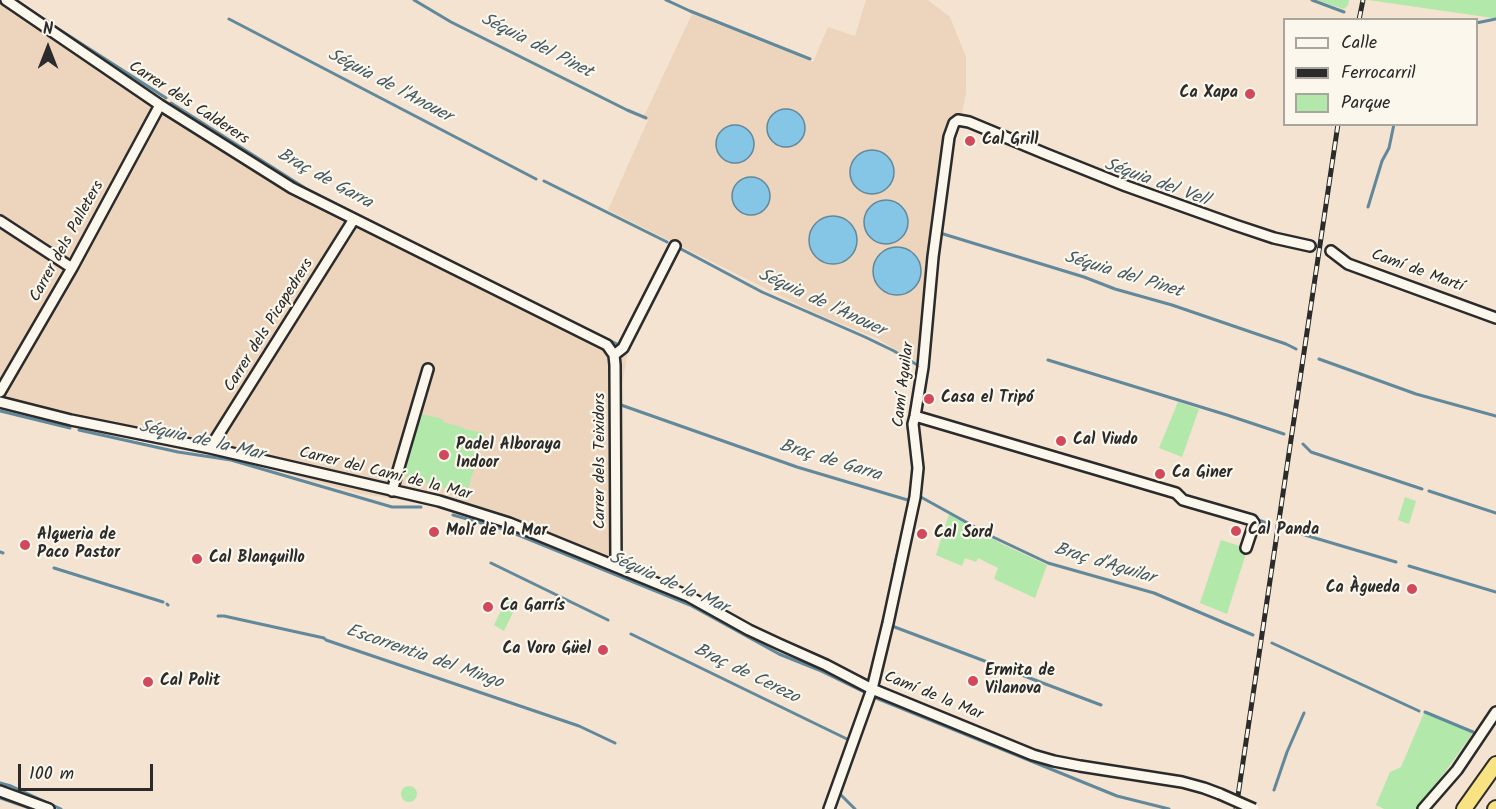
<!DOCTYPE html>
<meta charset="utf-8">
<style>
body{margin:0}
#map{position:relative;width:1496px;height:809px;overflow:hidden;background:#f3e3d0;font-family:Kalam,sans-serif}
canvas{display:block}
.legend{position:absolute;left:1283px;top:18px;width:195px;height:108px;box-sizing:border-box;background:#fbf7ec;border:2px solid #a8a59f;margin:0;padding:8px 10px;list-style:none;font-size:18px;color:#2b2b2b}
.legend li{display:flex;align-items:center;gap:12px;height:30px}
.legend b{width:30px;border:2px solid #a8a59f}
.north{position:absolute;left:18px;top:18px;width:60px;height:60px;-webkit-text-stroke:4px #fbf7ec;paint-order:stroke;rotate:0deg;font-size:16px;font-weight:700;line-height:24px;text-align:center;color:#2b2b2b}
.north::after{content:'';display:block;margin:auto;width:21px;height:27px;background:#2b2b2b;clip-path:polygon(50% 0,100% 100%,50% 72%,0 100%)}
.scale{position:absolute;left:18px;top:764px;width:135px;height:27px;box-sizing:border-box;border:3px solid #2b2b2b;border-top:0;padding-left:8px;font-size:18px;line-height:21px;white-space:nowrap;color:#2b2b2b;-webkit-text-stroke:4px #fbf7ec;paint-order:stroke}
</style>
<div id="map">
<canvas width="1496" height="809"></canvas>
<ul class="legend">
<li><b style="height:8px;background:#fbf7ec"></b>Calle</li>
<li><b style="height:8px;background:#2b2b2b"></b>Ferrocarril</li>
<li><b style="height:16px;background:#b2e8aa"></b>Parque</li>
</ul>
<div class="north">N</div>
<div class="scale">100 m</div>
</div>
<script>
const context = document.querySelector('canvas').getContext('2d');
context.lineJoin = 'round';
function fillPath(path, color) { context.fillStyle = color; context.fill(path, 'evenodd'); }
const shape = rows => new Path2D(rows.map(r => 'M' + r).join(''));
function trace(path, color, width, dash) { context.strokeStyle = color; context.lineWidth = width; context.lineCap = dash ? 'butt' : 'round'; context.setLineDash(dash || []); context.stroke(path); }
function drawText(font, color, halo, rows, align = 'center') {
  context.font = font + ' Kalam,sans-serif'; context.lineWidth = 4.5; context.setLineDash([]); context.textBaseline = 'middle'; context.strokeStyle = halo; context.fillStyle = color; for (const [text, x, y, turn = 0] of rows) {
    context.save(); context.translate(x, y); context.rotate((+turn || 0) * Math.PI / 180); context.textAlign = isNaN(turn) ? turn : align; if (halo) context.strokeText(text, 0, 0); context.fillText(text, 0, 0); context.restore();
  }
}
fillPath(shape([
 [0,0,12,0,59,33,167,104,306,190,477,275,613,340,628,351,618,407,618,515,622,517,624,575,505,528,445,507,357,493,238,460,70,427,0,409],
 [866,0,928,0,950,17,966,57,966,93,961,118,948,119,931,235,920,364,878,339,813,312,608,210,648,120,642,117,646,112,692,14,813,62,828,27,855,36]
]), '#edd5bd');
fillPath(shape([
 [1316,0,1349,0,1348,5,1344,9],
 [1368,0,1496,0,1496,18,1493,18],
 [1178,402,1199,409,1182,457,1159,448],
 [422,414,443,419,443,422,464,428,464,429,485,433,466,495,445,488,402,476],
 [1405,497,1416,501,1409,524,1398,520],
 [949,514,1002,544,1047,565,1035,598,994,579,998,568,978,558,976,562,965,558,962,566,936,555],
 [1221,540,1243,547,1247,550,1227,614,1200,603],
 [508,597,518,602,504,631,494,625],
 [1426,712,1473,733,1435,786,1416,809,1384,809,1376,805,1390,772,1401,767,1424,713],
 '401 794a8 8 0 1 1 16 0a8 8 0 1 1-16 0Z'
]), '#b2e8aa');
const water = shape([
 '767 128a19 19 0 1 1 38 0a19 19 0 1 1-38 0Z',
 '716 144a19 19 0 1 1 38 0a19 19 0 1 1-38 0Z',
 '850 172a22 22 0 1 1 44 0a22 22 0 1 1-44 0Z',
 '732 196a19 19 0 1 1 38 0a19 19 0 1 1-38 0Z',
 '864 222a22 22 0 1 1 44 0a22 22 0 1 1-44 0Z',
 '809 240a24 24 0 1 1 48 0a24 24 0 1 1-48 0Z',
 '873 271a24 24 0 1 1 48 0a24 24 0 1 1-48 0Z'
]);
fillPath(water, '#85c6e6');
trace(water, '#61889b', 1.5);
trace(shape([
 [15,0,60,30,166,98],
 [414,0,451,22,627,110,646,118],
 [666,0,690,11,810,59],
 [1312,0,1344,12],
 [229,19,536,179],
 [1476,23,1496,19],
 [171,103,305,188,411,242],
 [544,181,667,242],
 [1368,207,1382,161,1389,148,1394,124],
 [940,233,1084,277,1115,289,1172,305,1286,344,1296,349],
 [681,249,762,292,865,337,894,351,919,366],
 [554,313,617,344],
 [1319,359,1416,394,1496,416],
 [1048,360,1227,415,1284,434],
 [621,405,797,467,911,501,911,503],
 [0,411,70,428],
 [909,424,908,428,911,441],
 [79,430,178,452,231,460,392,507,421,507],
 [1303,444,1311,452,1422,489],
 [1429,491,1496,513],
 [919,496,993,537,1048,563,1154,593,1253,635],
 [453,515,506,530,690,605,779,654,819,670,866,693],
 [1258,520,1270,524],
 [1288,530,1396,562],
 [0,552,3,553],
 [491,563,608,620],
 [1409,566,1496,592],
 [54,568,163,602],
 [892,584,895,563,902,535],
 [167,604,168,605],
 [218,616,224,616,324,638,326,640,361,652,579,726,615,743],
 [892,626,1101,705],
 [631,634,849,740],
 [1272,643,1419,711],
 [876,698,1117,796,1169,809],
 [1425,712,1473,732],
 [0,783,11,786,61,809],
 [1274,790,1287,752,1304,713],
 [840,791,839,793,855,809],
 [0,798,32,809]
]), '#61889b', 3);
const minor = shape([
 [6,0,160,105,292,188,607,345,614,355,615,365,616,566],
 [0,221,72,268],
 [1331,251,1348,264,1496,318],
 [614,355,623,348,675,246],
 [0,392,72,268,160,105],
 [0,402,71,420,210,448,439,501,509,523,688,596,749,630,779,644,826,665,872,689,1033,755,1054,761,1080,766,1182,782,1204,788,1220,794],
 [915,416,1176,493,1183,500,1252,520,1254,523,1253,527,1246,548],
 [210,448,354,219],
 [392,491,428,369],
 [0,791,49,809],
 [829,809,872,689,888,623,915,497,918,468,913,424,915,416,923,367,933,257,949,137,954,123,958,120,969,122,1046,154,1126,186,1235,225,1274,238,1310,246],
 [1423,809,1457,770,1496,712]
]);
const highway = shape([
 [1464,809,1496,764],
 [1495,809,1496,808]
]);
trace(minor, '#2b2b2b', 14);
trace(highway, '#2b2b2b', 18);
trace(minor, '#fbf7ec', 9);
trace(highway, '#f8e281', 14);
const rail = shape([
 [1359,20,1363,0],
 [1236,809,1338,124]
]);
trace(rail, '#2b2b2b', 5);
trace(rail, '#fbf7ec', 3, [9]);
const minorBridge = shape([
 [1220,794,1254,809]
]);
trace(minorBridge, '#2b2b2b', 14, []);
trace(minorBridge, '#fbf7ec', 9);
for (const [x, y, r, color] of [
 [1250,94,6,"#d1495b"],
 [970,141,6,"#d1495b"],
 [929,399,6,"#d1495b"],
 [1061,441,6,"#d1495b"],
 [444,455,6,"#d1495b"],
 [1160,474,6,"#d1495b"],
 [1236,531,6,"#d1495b"],
 [434,532,6,"#d1495b"],
 [922,534,6,"#d1495b"],
 [25,545,6,"#d1495b"],
 [197,559,6,"#d1495b"],
 [1412,589,6,"#d1495b"],
 [488,607,6,"#d1495b"],
 [603,650,6,"#d1495b"],
 [973,681,6,"#d1495b"],
 [148,682,6,"#d1495b"]
]) { const dot = new Path2D(); dot.arc(x, y, r, 0, 2 * Math.PI); context.fillStyle = color; context.fill(dot); trace(dot, '#fbf7ec', 2); }
drawText('bold 16px', '#2b2b2b', '#fbf7ec', [
 ["Ca Xapa",1238,94,"right"],
 ["Cal Grill",982,141],
 ["Casa el Tripó",941,399],
 ["Cal Viudo",1073,441],
 ["Padel Alboraya",456,446],
 ["Indoor",456,464],
 ["Ca Giner",1172,474],
 ["Cal Panda",1248,531],
 ["Molí de la Mar",446,532],
 ["Cal Sord",934,534],
 ["Alqueria de",37,536],
 ["Paco Pastor",37,554],
 ["Cal Blanquillo",209,559],
 ["Ca Àgueda",1400,589,"right"],
 ["Ca Garrís",500,607],
 ["Ca Voro Güel",591,650,"right"],
 ["Ermita de",985,672],
 ["Vilanova",985,690],
 ["Cal Polit",160,682]
], 'left');
drawText('16px', '#2b2b2b', '#fbf7ec', [
 ["Carrer dels Calderers",188,104,33],
 ["Carrer dels Palleters",68,242,-61],
 ["Camí de Martí",1417,272,20],
 ["Carrer dels Picapedrers",270,326,-58],
 ["Camí Aguilar",905,385,-83],
 ["Carrer dels Teixidors",601,461,-90],
 ["Carrer del Camí de la Mar",385,475,14],
 ["Camí de la Mar",933,697,22]
]);
drawText('italic 18px', '#465a63', '#fbf7ec', [
 ["Séquia del Pinet",536,47,27],
 ["Séquia de l'Anouer",389,87,28],
 ["Braç de Garra",324,180,29],
 ["Séquia del Vell",1156,184,20],
 ["Séquia del Pinet",1123,276,17],
 ["Séquia de l'Anouer",821,304,25],
 ["Séquia de la Mar",201,442,13],
 ["Braç de Garra",830,462,17],
 ["Braç d'Aguilar",1104,565,17],
 ["Séquia de la Mar",668,584,24],
 ["Escorrentia del Mingo",424,658,19],
 ["Braç de Cerezo",746,675,26]
]);
</script>
